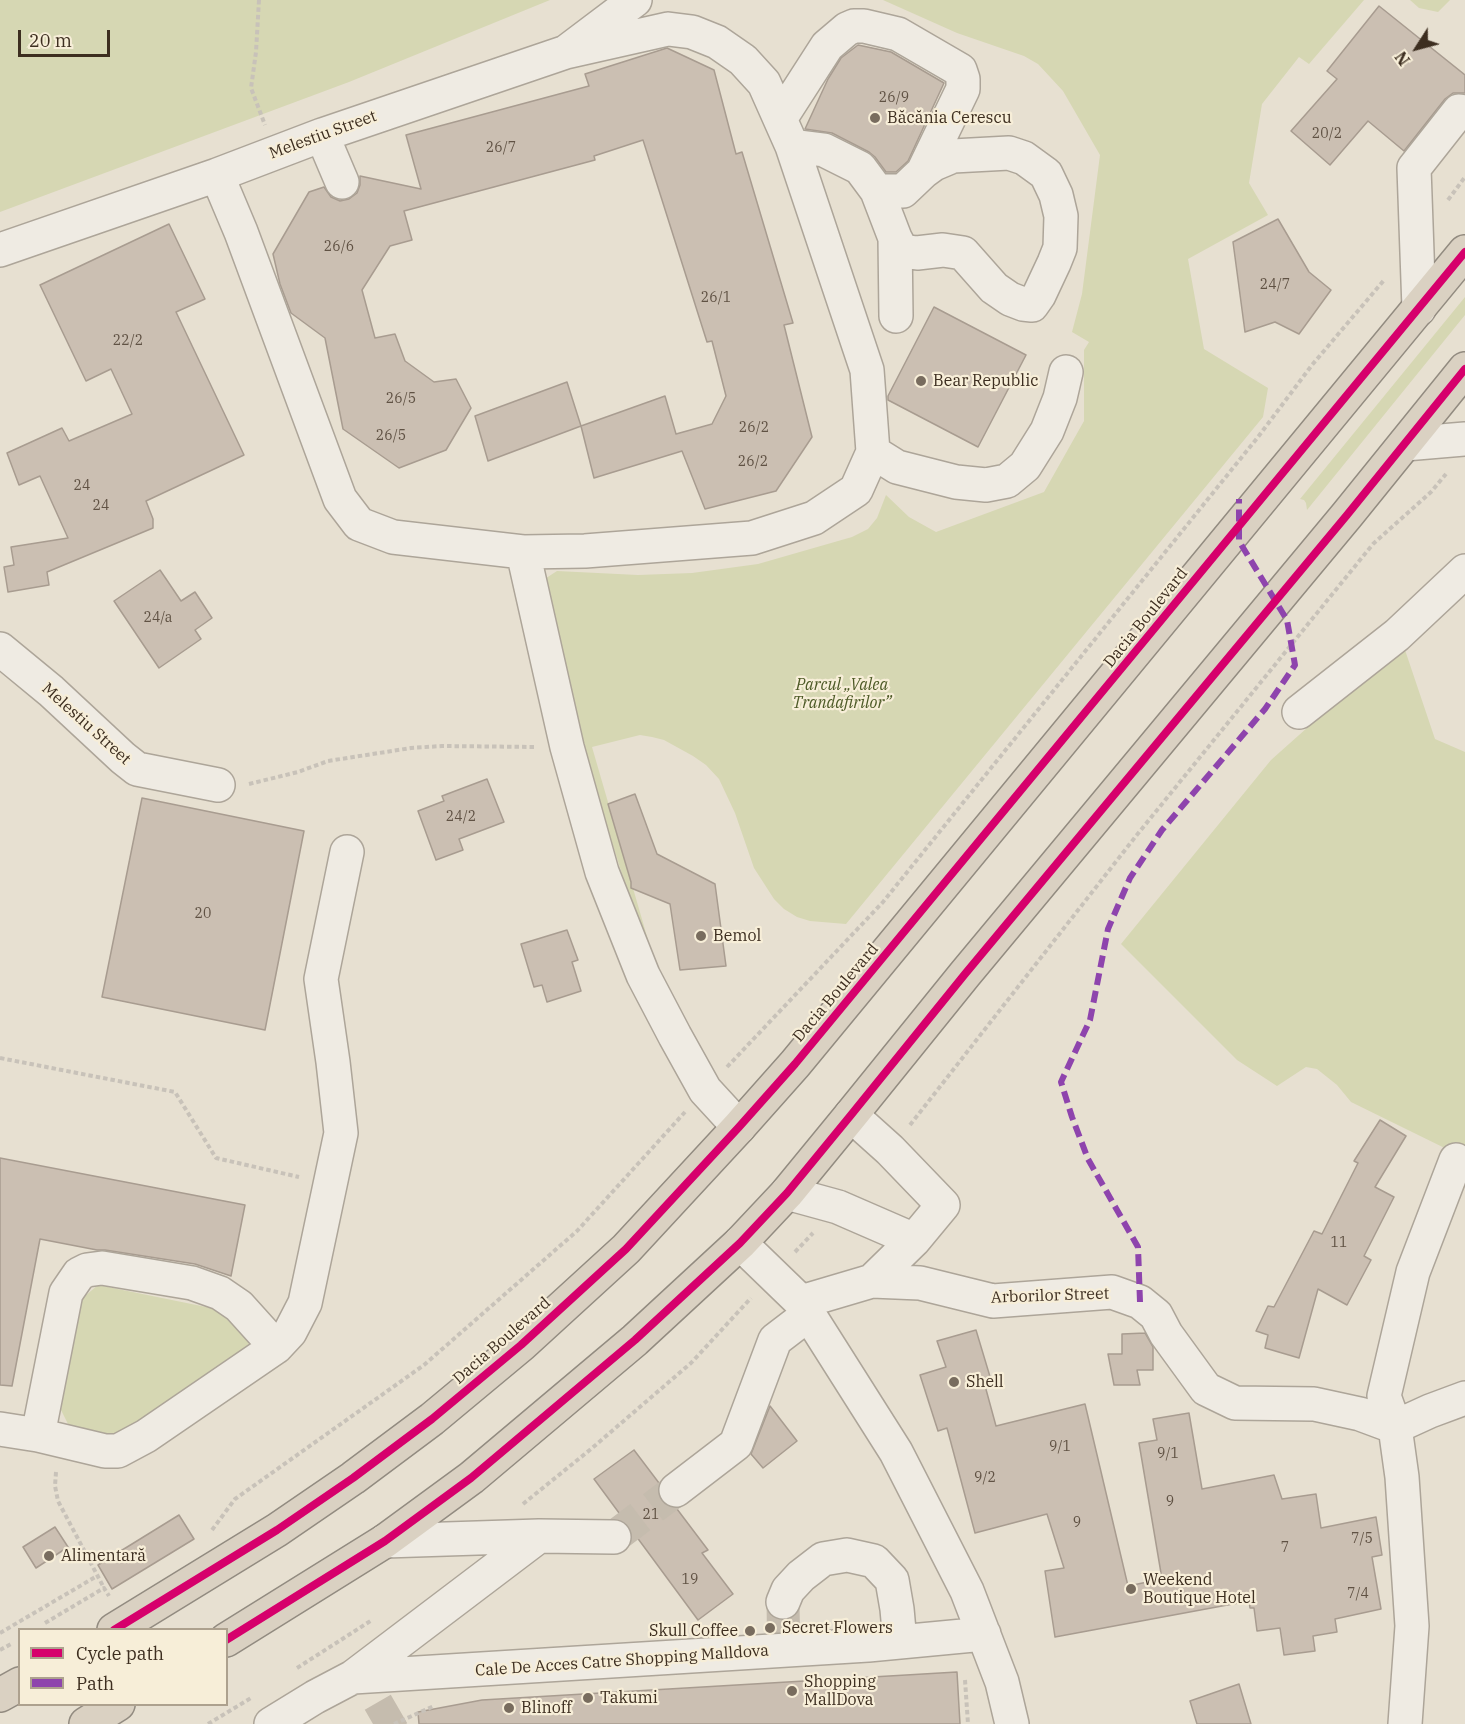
<!DOCTYPE html>
<meta charset="utf-8">
<style>
body{margin:0}
#map{position:relative;width:1465px;height:1724px;overflow:hidden;background:#e7e0d1;font-family:"IBM Plex Serif",serif}
canvas{display:block}
.legend{position:absolute;left:18px;top:1628px;width:210px;height:78px;box-sizing:border-box;background:#f7eed8;border:2px solid #ada18e;margin:0;padding:8px 10px;list-style:none;font-size:18px;color:#3d2e20}
.legend li{display:flex;align-items:center;gap:12px;height:30px}
.legend b{width:30px;border:2px solid #ada18e}
.north{position:absolute;left:1387px;top:18px;width:60px;height:60px;-webkit-text-stroke:4px #f7eed8;paint-order:stroke;rotate:234deg;font-size:16px;font-weight:700;line-height:24px;text-align:center;color:#3d2e20}
.north::after{content:'';display:block;margin:auto;width:21px;height:27px;background:#3d2e20;clip-path:polygon(50% 0,100% 100%,50% 72%,0 100%)}
.scale{position:absolute;left:18px;top:30px;width:92px;height:27px;box-sizing:border-box;border:3px solid #3d2e20;border-top:0;padding-left:8px;font-size:18px;line-height:21px;white-space:nowrap;color:#3d2e20;-webkit-text-stroke:4px #f7eed8;paint-order:stroke}
</style>
<div id="map">
<canvas width="1465" height="1724"></canvas>
<ul class="legend">
<li><b style="height:8px;background:#d6006c"></b>Cycle path</li>
<li><b style="height:8px;background:#8e44ad"></b>Path</li>
</ul>
<div class="north">N</div>
<div class="scale">20 m</div>
</div>
<script>
const context = document.querySelector('canvas').getContext('2d');
context.lineJoin = 'round';
function fillPath(path, color) { context.fillStyle = color; context.fill(path, 'evenodd'); }
const shape = rows => new Path2D(rows.map(r => 'M' + r).join(''));
function trace(path, color, width, dash) { context.strokeStyle = color; context.lineWidth = width; context.lineCap = dash ? 'butt' : 'round'; context.setLineDash(dash || []); context.stroke(path); }
function drawText(font, color, halo, rows, align = 'center') {
  context.font = font + ' "IBM Plex Serif",serif'; context.lineWidth = 4.5; context.setLineDash([]); context.textBaseline = 'middle'; context.strokeStyle = halo; context.fillStyle = color; for (const [text, x, y, turn = 0] of rows) {
    context.save(); context.translate(x, y); context.rotate((+turn || 0) * Math.PI / 180); context.textAlign = isNaN(turn) ? turn : align; if (halo) context.strokeText(text, 0, 0); context.fillText(text, 0, 0); context.restore();
  }
}
fillPath(shape([
 [0,0,550,0,349,82,0,212],
 [883,0,1364,0,1309,64,1299,57,1262,104,1249,183,1268,215,1188,259,1204,349,1268,388,1263,417,846,924,810,921,797,917,784,909,774,899,754,868,735,813,719,779,706,765,693,756,664,740,652,737,640,735,592,747,664,995,636,918,580,742,540,582,557,571,638,575,692,573,758,564,852,537,868,529,877,518,886,495,909,517,936,532,1044,492,1084,421,1084,350,1089,342,1072,332,1082,294,1100,155,1063,91,1038,64,1024,56,957,33],
 [1410,0,1450,0,1438,12,1419,8],
 [1465,297,1465,315,1307,510,1306,503,1304,500,1300,499],
 [1400,645,1405,650,1435,739,1465,752,1465,1158,1351,1102,1337,1085,1317,1069,1306,1067,1277,1086,1237,1060,1121,944,1271,760],
 [98,1285,226,1311,249,1337,248,1355,124,1437,69,1426,61,1410,79,1301]
]), '#d6d7b3');
const building = shape([
 [1379,6,1465,75,1465,93,1453,93,1445,99,1404,151,1368,121,1330,165,1291,131,1337,79,1327,71,1379,6],
 [858,45,891,52,944,83,908,161,896,172,886,172,875,157,869,152,832,133,805,129,828,79,841,58,858,45],
 [667,48,714,70,736,154,742,152,793,323,784,325,812,437,776,491,705,509,682,451,594,478,581,426,665,396,676,434,712,424,726,396,712,341,707,342,643,140,594,156,595,160,404,211,412,240,390,246,362,290,375,338,395,334,405,361,434,382,456,379,471,408,446,450,399,468,343,429,325,338,291,313,280,284,273,254,309,192,324,187,331,197,340,201,349,199,357,193,360,185,360,176,421,189,406,135,589,86,585,74,667,48],
 [1278,219,1309,272,1331,290,1299,334,1275,322,1245,332,1233,242,1278,219],
 [169,224,205,299,176,312,244,455,146,501,153,519,153,528,47,572,49,585,8,592,4,567,14,565,11,547,68,538,40,476,19,485,7,453,62,428,69,441,132,414,111,369,86,381,40,285,169,224],
 [934,307,1026,355,978,447,888,400,888,396,934,307],
 [567,382,581,426,488,461,475,416,567,382],
 [160,570,181,601,195,592,212,618,195,630,201,639,159,668,114,601,160,570],
 [487,779,504,822,459,839,463,850,436,860,418,811,444,801,442,796,487,779],
 [635,794,657,854,715,884,726,966,680,970,670,904,631,888,631,882,608,804,635,794],
 [142,798,304,831,265,1030,102,997,142,798],
 [567,930,578,960,572,962,581,991,547,1002,542,985,534,987,521,944,567,930],
 [1380,1120,1406,1136,1375,1187,1394,1197,1364,1256,1371,1260,1347,1305,1318,1289,1299,1358,1265,1348,1268,1335,1256,1331,1268,1306,1274,1307,1314,1231,1322,1234,1358,1163,1354,1161,1380,1120],
 [0,1158,245,1205,231,1276,195,1264,105,1250,97,1250,40,1239,12,1386,0,1385,0,1158],
 [976,1330,991,1380,984,1382,996,1426,1085,1404,1128,1586,1162,1579,1139,1443,1157,1440,1153,1419,1189,1413,1202,1489,1274,1475,1282,1499,1316,1494,1321,1528,1376,1517,1382,1555,1372,1557,1381,1609,1335,1619,1337,1632,1313,1636,1315,1651,1284,1655,1280,1628,1257,1631,1254,1608,1250,1608,1249,1601,1055,1637,1045,1571,1064,1568,1047,1514,975,1533,947,1428,938,1431,920,1375,946,1367,937,1341,976,1330],
 [1145,1333,1153,1347,1153,1370,1137,1370,1140,1385,1114,1385,1108,1354,1122,1354,1122,1334,1145,1333],
 [770,1406,797,1441,763,1468,751,1454,770,1406],
 [634,1450,659,1483,657,1492,661,1501,668,1507,677,1509,708,1550,702,1553,733,1594,698,1620,594,1479,634,1450],
 [179,1515,194,1539,112,1589,98,1565,179,1515],
 [55,1527,68,1547,36,1568,23,1547,55,1527],
 [957,1672,960,1724,419,1724,418,1712,482,1700,957,1672],
 [1239,1684,1251,1724,1197,1724,1190,1701,1239,1684]
]);
fillPath(building, '#cbbfb2');
trace(building, '#a89c90', 1.5);
trace(shape([
 [614,1537,676,1490],
 [783,1602,784,1667],
 [373,1724,399,1709]
]), '#c5bcae', 33, [33, 16]);
const minor = shape([
 [780,119,827,46,847,29,854,26,864,26,898,34,960,70,963,79,963,89,923,172],
 [322,135,342,182],
 [792,146,824,150,860,168,877,191,895,238,902,251,917,253,943,250,963,253,994,288,1010,299,1023,304,1032,305,1039,295,1054,263,1060,248,1061,216,1056,195,1046,174,1024,158,1009,153,953,156,934,164,923,172,903,191,877,191],
 [217,175,241,232,340,499,359,524,393,537,523,552,585,551,752,538,814,518,856,490,873,452,867,370,792,146,764,83,743,60,717,42,692,32,668,29,566,52],
 [895,238,896,316],
 [0,250,217,175,322,135,566,52,635,0],
 [1419,309,1414,168,1459,111,1465,112],
 [1405,444,1465,439],
 [873,452,897,467,956,482,986,485,1007,481,1025,466,1047,431,1060,398,1066,372],
 [523,552,567,747,602,872,643,975,675,1036,705,1090,739,1127],
 [0,649,51,691,123,758,137,769,218,785],
 [1299,712,1397,635,1465,571],
 [851,1115,890,1150,943,1205,914,1240,872,1281],
 [787,1193,838,1207,914,1240],
 [740,1243,801,1302,896,1452,967,1591,1002,1682,1012,1724],
 [801,1302,872,1281,920,1283,993,1301,1112,1292,1140,1302,1156,1315,1166,1334,1206,1389,1235,1403,1314,1404,1360,1414,1395,1427,1430,1411,1465,1398],
 [276,1347,290,1332,305,1303,341,1133,333,1062,321,979,347,852],
 [0,1429,38,1435,105,1451,118,1451,146,1436,276,1347,239,1306,220,1293,192,1283,102,1268,87,1270,79,1274,66,1293,38,1435],
 [676,1490,736,1444,775,1340,809,1314],
 [385,1541,539,1536,614,1537],
 [783,1602,788,1590,801,1576,823,1559,847,1555,874,1561,892,1580,897,1609,900,1642],
 [353,1677,539,1536],
 [271,1724,315,1697,353,1677,868,1645,984,1634],
 [1405,1724,1412,1626,1402,1477,1395,1427,1384,1396,1413,1272,1456,1160]
]);
const highway = shape([
 [114,1630,277,1530,353,1478,432,1419,521,1345,626,1249,739,1127,795,1064,1465,252],
 [226,1640,385,1541,471,1478,635,1340,740,1243,787,1193,851,1115,965,974,1347,515,1465,369],
 [0,1695,20,1684],
 [86,1724,118,1704]
]);
trace(minor, '#ada599', 36);
trace(highway, '#928b80', 36);
trace(shape([
 [259,0,256,52,251,88,265,125],
 [1448,200,1465,177],
 [249,784,298,772,328,761,411,748,442,746,537,747],
 [0,1058,175,1092,216,1158,299,1177],
 [727,1067,883,902,1258,437,1312,365,1385,279],
 [910,1125,1136,836,1373,544,1431,492,1446,474],
 [795,1252,813,1233],
 [56,1472,55,1486,58,1501,104,1588],
 [523,1504,591,1449,691,1363,751,1298],
 [212,1530,235,1499,424,1365,577,1231,685,1112],
 [45,1623,104,1588,109,1596],
 [0,1633,97,1576],
 [0,1650,11,1644],
 [297,1668,372,1620],
 [965,1680,968,1724],
 [208,1724,251,1698],
 [394,1724,434,1706]
]), '#c8c2b9', 4, [4.5, 3]);
trace(minor, '#efebe3', 33);
trace(highway, '#dad1c2', 33);
trace(shape([
 [1140,1302,1138,1247,1088,1159,1072,1117,1061,1082,1090,1020,1108,929,1130,878,1162,830,1265,709,1295,665,1287,620,1239,541,1239,499]
]), '#8e44ad', 6, [12, 6]);
trace(shape([
 [114,1630,277,1530,353,1478,432,1419,521,1345,626,1249,739,1127,795,1064,1465,252],
 [226,1640,385,1541,471,1478,635,1340,740,1243,787,1193,851,1115,965,974,1347,515,1465,369]
]), '#d6006c', 8);
for (const [x, y, r, color] of [
 [875,118,6,"#786c5e"],
 [921,381,6,"#786c5e"],
 [701,936,6,"#786c5e"],
 [954,1382,6,"#786c5e"],
 [49,1556,6,"#786c5e"],
 [1131,1589,6,"#786c5e"],
 [770,1628,6,"#786c5e"],
 [750,1631,6,"#786c5e"],
 [792,1691,6,"#786c5e"],
 [588,1698,6,"#786c5e"],
 [509,1708,6,"#786c5e"]
]) { const dot = new Path2D(); dot.arc(x, y, r, 0, 2 * Math.PI); context.fillStyle = color; context.fill(dot); trace(dot, '#f7eed8', 2); }
drawText('14px', '#605244', null, [
 ["26/9",894,98],
 ["20/2",1327,134],
 ["26/7",501,148],
 ["26/6",339,247],
 ["24/7",1275,285],
 ["26/1",716,298],
 ["22/2",128,341],
 ["26/5",401,399],
 ["26/2",754,428],
 ["26/5",391,436],
 ["26/2",753,462],
 ["24",82,486],
 ["24",101,506],
 ["24/a",158,618],
 ["24/2",461,817],
 ["20",203,914],
 ["11",1339,1243],
 ["9/1",1060,1447],
 ["9/1",1168,1454],
 ["9/2",985,1478],
 ["9",1170,1502],
 ["21",651,1515],
 ["9",1077,1523],
 ["7/5",1362,1539],
 ["7",1285,1548],
 ["19",690,1580],
 ["7/4",1358,1594]
]);
drawText('16px', '#3d2e20', '#f7eed8', [
 ["Băcănia Cerescu",887,118],
 ["Bear Republic",933,381],
 ["Bemol",713,936],
 ["Shell",966,1382],
 ["Alimentară",61,1556],
 ["Weekend",1143,1580],
 ["Boutique Hotel",1143,1598],
 ["Secret Flowers",782,1628],
 ["Skull Coffee",738,1631,"right"],
 ["Shopping",804,1682],
 ["MallDova",804,1700],
 ["Takumi",600,1698],
 ["Blinoff",521,1708]
], 'left');
drawText('16px', '#3d2e20', '#f7eed8', [
 ["Melestiu Street",323,135,-20],
 ["Dacia Boulevard",1146,618,-51],
 ["Melestiu Street",86,724,42],
 ["Dacia Boulevard",836,993,-50],
 ["Arborilor Street",1050,1296,-2],
 ["Dacia Boulevard",502,1341,-41],
 ["Cale De Acces Catre Shopping Malldova",622,1661,-4]
]);
drawText('italic 16px', '#4d5a26', '#f7eed8', [
 ["Parcul „Valea",842,685],
 ["Trandafirilor”",842,703]
]);
</script>
